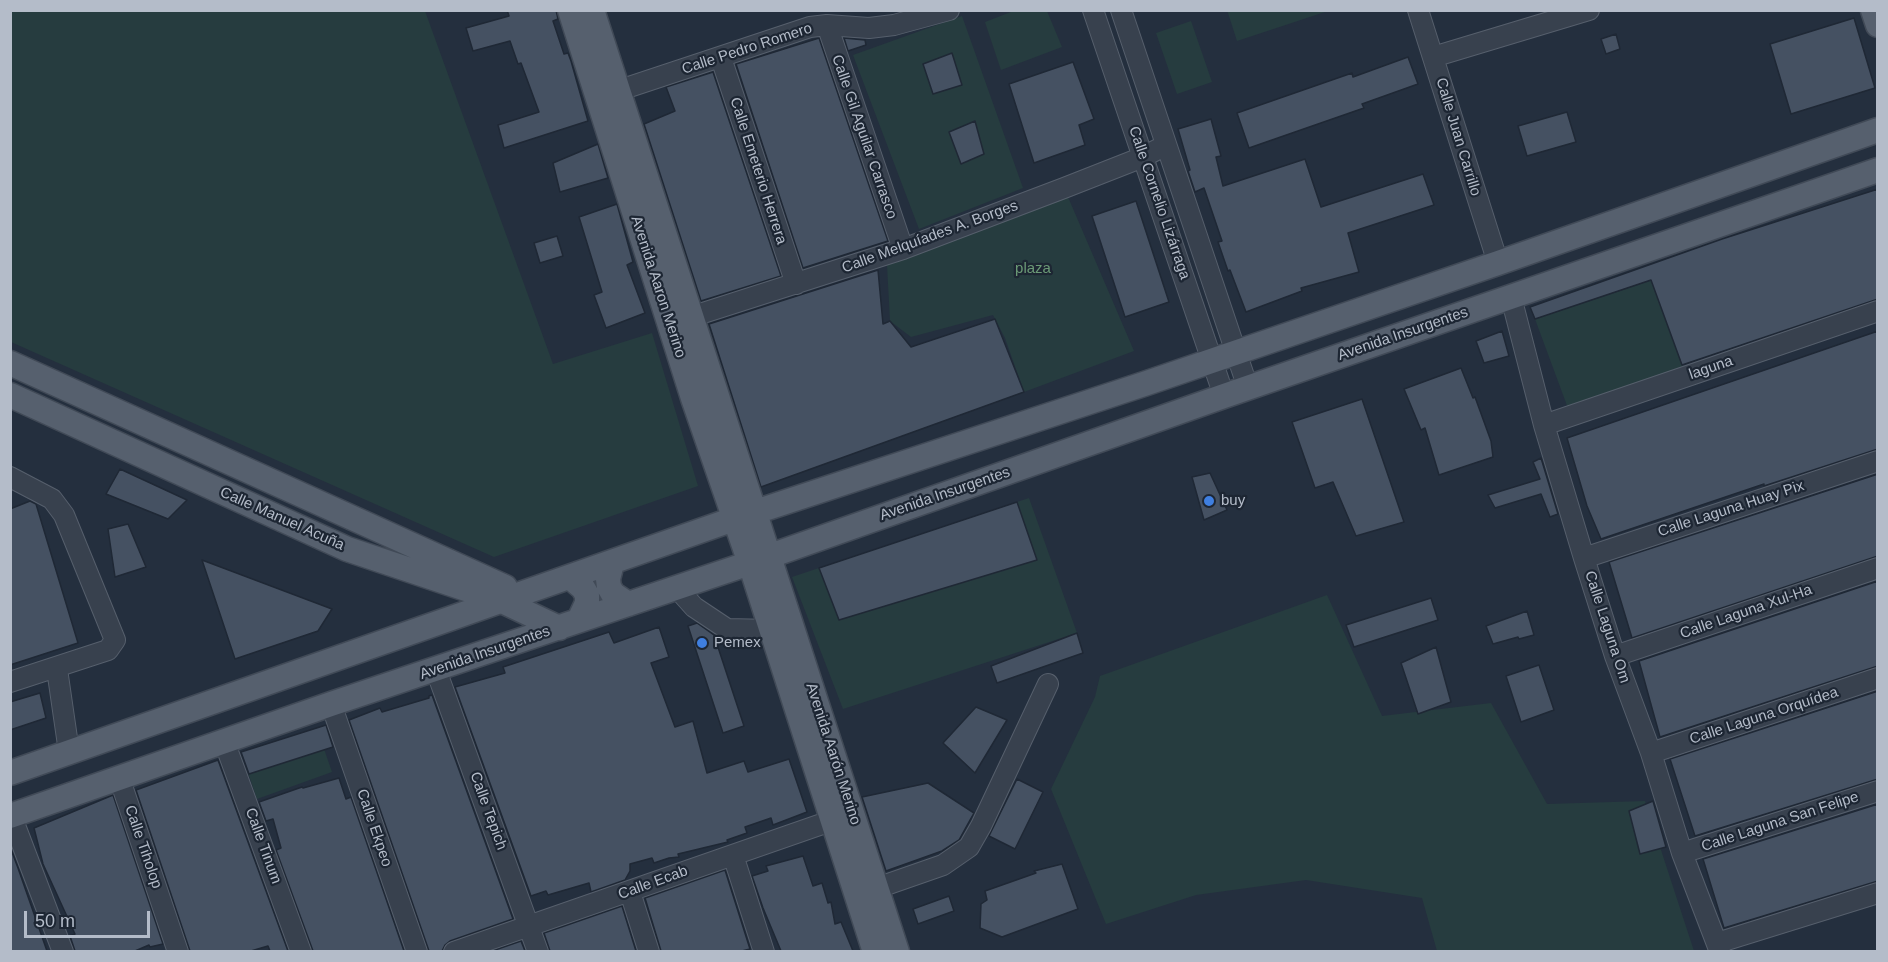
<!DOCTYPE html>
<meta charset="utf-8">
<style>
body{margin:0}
#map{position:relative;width:1888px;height:962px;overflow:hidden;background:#242f3e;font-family:Helvetica,sans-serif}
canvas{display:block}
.frame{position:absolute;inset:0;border:12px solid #b4bcc9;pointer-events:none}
.scale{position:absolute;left:24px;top:911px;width:126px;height:27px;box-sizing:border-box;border:3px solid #b4bcc9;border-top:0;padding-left:8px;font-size:18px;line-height:21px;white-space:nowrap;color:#b4bcc9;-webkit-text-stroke:4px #1d2633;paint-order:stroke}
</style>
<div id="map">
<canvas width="1888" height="962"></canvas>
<div class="frame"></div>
<div class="scale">50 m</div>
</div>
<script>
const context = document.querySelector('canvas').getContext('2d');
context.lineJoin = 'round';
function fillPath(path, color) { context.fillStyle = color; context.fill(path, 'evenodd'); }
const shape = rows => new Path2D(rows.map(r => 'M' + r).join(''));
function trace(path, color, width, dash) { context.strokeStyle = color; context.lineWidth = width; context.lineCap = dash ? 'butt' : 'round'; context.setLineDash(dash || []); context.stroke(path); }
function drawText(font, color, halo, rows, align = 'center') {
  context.font = font + ' Helvetica,sans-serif'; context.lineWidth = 4.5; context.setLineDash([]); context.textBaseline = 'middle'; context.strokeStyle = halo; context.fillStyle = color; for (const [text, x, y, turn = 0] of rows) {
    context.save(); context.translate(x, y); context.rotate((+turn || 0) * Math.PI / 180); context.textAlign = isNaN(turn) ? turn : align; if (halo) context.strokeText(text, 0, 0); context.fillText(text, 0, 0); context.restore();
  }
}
fillPath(shape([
 [11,10,425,11,553,364,652,333,698,486,494,557,11,342],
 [1016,10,1047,11,1062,47,1001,70,985,22],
 [1227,10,1328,10,1328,11,1237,41],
 [962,16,1023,188,919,229,853,55],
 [1191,21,1212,82,1177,94,1156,33],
 [1065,190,1134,351,1024,392,1005,338,993,315,911,337,890,321,887,265],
 [1653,280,1685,372,1569,411,1535,319],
 [1029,498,1077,633,843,709,792,577],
 [1327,595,1382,716,1491,703,1547,804,1645,801,1694,951,1437,951,1422,898,1306,880,1196,895,1106,924,1051,789,1095,697,1100,676],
 [321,740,332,772,257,799,246,767]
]), '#263c3f');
const building = shape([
 [507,10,556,10,558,19,553,21,564,54,568,53,571,61,588,121,504,148,498,125,539,112,521,63,518,64,510,41,473,51,466,28,509,16,507,10],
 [1854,18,1875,88,1791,114,1770,44,1854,18],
 [1616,34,1620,49,1606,54,1601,39,1616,34],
 [819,38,888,241,803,268,736,64,819,38],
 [844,38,865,40,866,45,848,51,844,38],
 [952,53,962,85,933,94,923,64,952,53],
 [1408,57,1418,84,1362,104,1364,108,1249,148,1237,113,1352,73,1353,77,1408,57],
 [1073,62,1094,119,1079,125,1085,145,1034,163,1009,84,1073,62],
 [713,72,781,276,701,301,644,124,675,111,666,87,713,72],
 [1567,112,1576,142,1527,156,1518,126,1567,112],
 [1211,119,1221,156,1216,157,1223,186,1305,159,1321,207,1423,174,1434,205,1348,233,1359,272,1301,288,1302,291,1246,312,1230,270,1228,271,1218,242,1222,241,1204,188,1195,192,1188,171,1190,170,1178,129,1211,119],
 [975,121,984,154,961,164,949,132,975,121],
 [598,144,608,178,560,192,553,163,598,144],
 [1878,189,1878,299,1682,365,1651,280,1535,319,1530,307,1722,239,1878,189],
 [1136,201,1169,302,1125,317,1092,216,1136,201],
 [617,204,633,262,627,265,645,313,606,328,594,295,602,292,579,217,617,204],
 [557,236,563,256,540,263,534,243,557,236],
 [878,270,883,324,890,321,911,347,995,319,1024,392,761,487,709,324,878,270],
 [1502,331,1509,356,1484,363,1476,341,1502,331],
 [1878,331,1878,449,1764,486,1764,484,1601,539,1587,506,1567,438,1878,331],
 [1461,368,1473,398,1475,397,1491,441,1493,457,1439,475,1425,428,1421,430,1404,389,1461,368],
 [1362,399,1404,522,1356,536,1333,482,1315,488,1292,422,1362,399],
 [1541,458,1558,514,1550,517,1541,494,1495,508,1488,495,1540,479,1533,462,1541,458],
 [120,469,187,500,168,519,106,494,120,469],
 [1210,473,1227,510,1204,520,1192,477,1210,473],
 [1878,474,1878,556,1632,638,1609,562,1878,474],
 [30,501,36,504,78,643,10,665,10,509,30,501],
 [1017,502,1037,560,839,620,819,568,1017,502],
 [128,524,146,567,115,577,108,529,128,524],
 [202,560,332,609,318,631,235,659,202,560],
 [1878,581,1878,666,1660,737,1639,661,1878,581],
 [1431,598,1438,620,1354,647,1346,625,1431,598],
 [1527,611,1534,635,1519,639,1518,637,1493,644,1486,626,1527,611],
 [697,623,714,635,744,726,723,733,688,626,697,623],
 [659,627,669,657,651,663,675,727,693,721,707,773,744,761,748,772,789,759,807,812,773,825,771,818,745,827,747,833,727,840,728,842,678,854,679,857,669,858,654,863,652,858,630,864,630,871,625,880,591,892,589,883,548,895,546,891,531,896,455,687,505,673,503,667,609,632,614,643,659,627],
 [1077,633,1083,653,997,683,991,666,1077,633],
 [1436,647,1451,702,1418,714,1401,663,1436,647],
 [1539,665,1554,710,1521,722,1506,676,1539,665],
 [1878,691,1878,779,1695,836,1670,759,1878,691],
 [40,693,46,718,10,730,10,702,40,693],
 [432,695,513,919,450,941,445,945,442,951,429,951,349,720,380,708,382,712,429,698,429,696,432,695],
 [976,707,1007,720,975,773,943,743,976,707],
 [326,725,333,747,249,774,241,752,326,725],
 [218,760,288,951,270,951,268,946,251,951,190,951,136,790,218,760],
 [339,778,346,799,351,797,404,951,313,951,276,850,281,848,273,819,266,821,259,802,302,787,303,788,339,778],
 [1017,779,1043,792,1015,849,989,836,1017,779],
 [928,783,974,813,970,820,959,840,942,851,886,871,862,797,928,783],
 [113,795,163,944,150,947,149,945,135,951,75,951,70,936,75,934,43,864,34,828,113,795],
 [1653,801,1666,847,1640,854,1629,811,1653,801],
 [1878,804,1878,881,1724,928,1703,859,1878,804],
 [10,852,12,852,18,868,47,951,10,951,10,852],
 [803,856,813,886,822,883,828,903,831,902,835,924,841,922,853,951,781,951,763,908,752,876,768,871,766,866,803,856],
 [1062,864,1078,909,1002,937,980,928,981,904,987,900,985,891,1036,873,1034,871,1062,864],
 [725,870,750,949,742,951,661,951,645,898,725,870],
 [949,896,954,911,918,924,913,909,949,896],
 [622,906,636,951,550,951,544,933,622,906],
 [521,941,525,951,492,951,521,941]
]);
fillPath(building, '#455162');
trace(building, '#1f2835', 1.5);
const minor = shape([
 [1093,10,1224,396],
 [1121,10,1248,388],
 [1418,10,1498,263],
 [827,25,903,249],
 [1433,57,1589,10],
 [721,58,796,284],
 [605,95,810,27,827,25,869,28,894,25,949,10],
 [1511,297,1544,425,1584,558,1615,656,1651,753,1682,853,1720,952],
 [678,321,903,249,1064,188,1143,157,1166,145],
 [1544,425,1878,311],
 [10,477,52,499,64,515,115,640,108,650,10,682],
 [1584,558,1878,461],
 [677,588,694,607,727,629,772,630],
 [1615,656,1878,568],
 [57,669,69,752],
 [436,670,538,952],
 [331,704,417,952],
 [224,741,301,952],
 [1651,753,1878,678],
 [119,777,178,952],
 [11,815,63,952],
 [1682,853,1878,791],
 [733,855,764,952],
 [877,888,943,865,969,847,981,826,1048,684],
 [630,892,649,952],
 [1717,943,1878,893],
 [454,952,845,816]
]);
const major = shape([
 [570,10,693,398,750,563,875,952],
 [592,10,897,952],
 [1873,10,1878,25],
 [10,363,505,587],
 [10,395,347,549,502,601,559,628],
 [612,563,608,579,609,587,613,594,628,604],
 [570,577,583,588,587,595,587,603,579,620],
 [10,773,734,519,1144,384,1498,263,1878,130],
 [10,816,331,704,750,563,1224,396,1878,170]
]);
trace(minor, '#565f6c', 22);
trace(major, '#414a57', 27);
trace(minor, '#38414e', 20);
trace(major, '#56606e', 24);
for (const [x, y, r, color] of [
 [1209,501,6,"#3f7fe0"],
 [702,643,6,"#3f7fe0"]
]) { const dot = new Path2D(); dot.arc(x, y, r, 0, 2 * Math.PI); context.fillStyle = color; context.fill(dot); trace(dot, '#1d2633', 2); }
drawText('15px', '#b4bcc9', '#1d2633', [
 ["Calle Pedro Romero",747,49,-18],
 ["Calle Gil Aguilar Carrasco",864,137,71],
 ["Calle Juan Carrillo",1458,137,73],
 ["Calle Emeterio Herrera",758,171,72],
 ["Calle Cornelio Lizárraga",1159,203,71],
 ["Calle Melquíades A. Borges",930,237,-20],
 ["Avenida Aaron Merino",658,287,72],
 ["Avenida Insurgentes",1403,334,-19],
 ["laguna",1711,368,-19],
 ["Avenida Insurgentes",945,494,-19],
 ["Calle Laguna Huay Pix",1731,509,-18],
 ["Calle Manuel Acuña",282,519,24],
 ["Calle Laguna Xul-Ha",1746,612,-19],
 ["Calle Laguna Om",1607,627,72],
 ["Avenida Insurgentes",485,653,-19],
 ["Calle Laguna Orquídea",1764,716,-18],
 ["Avenida Aarón Merino",833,754,72],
 ["Calle Tepich",488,811,70],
 ["Calle Laguna San Felipe",1780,822,-18],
 ["Calle Ekpeo",374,828,71],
 ["Calle Tinum",263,846,70],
 ["Calle Tiholop",143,847,71],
 ["Calle Ecab",653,883,-20]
]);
drawText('15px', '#6b9a76', '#1d2633', [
 ["plaza",1033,269]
]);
drawText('15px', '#b4bcc9', '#1d2633', [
 ["buy",1221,501],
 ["Pemex",714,643]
], 'left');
</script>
